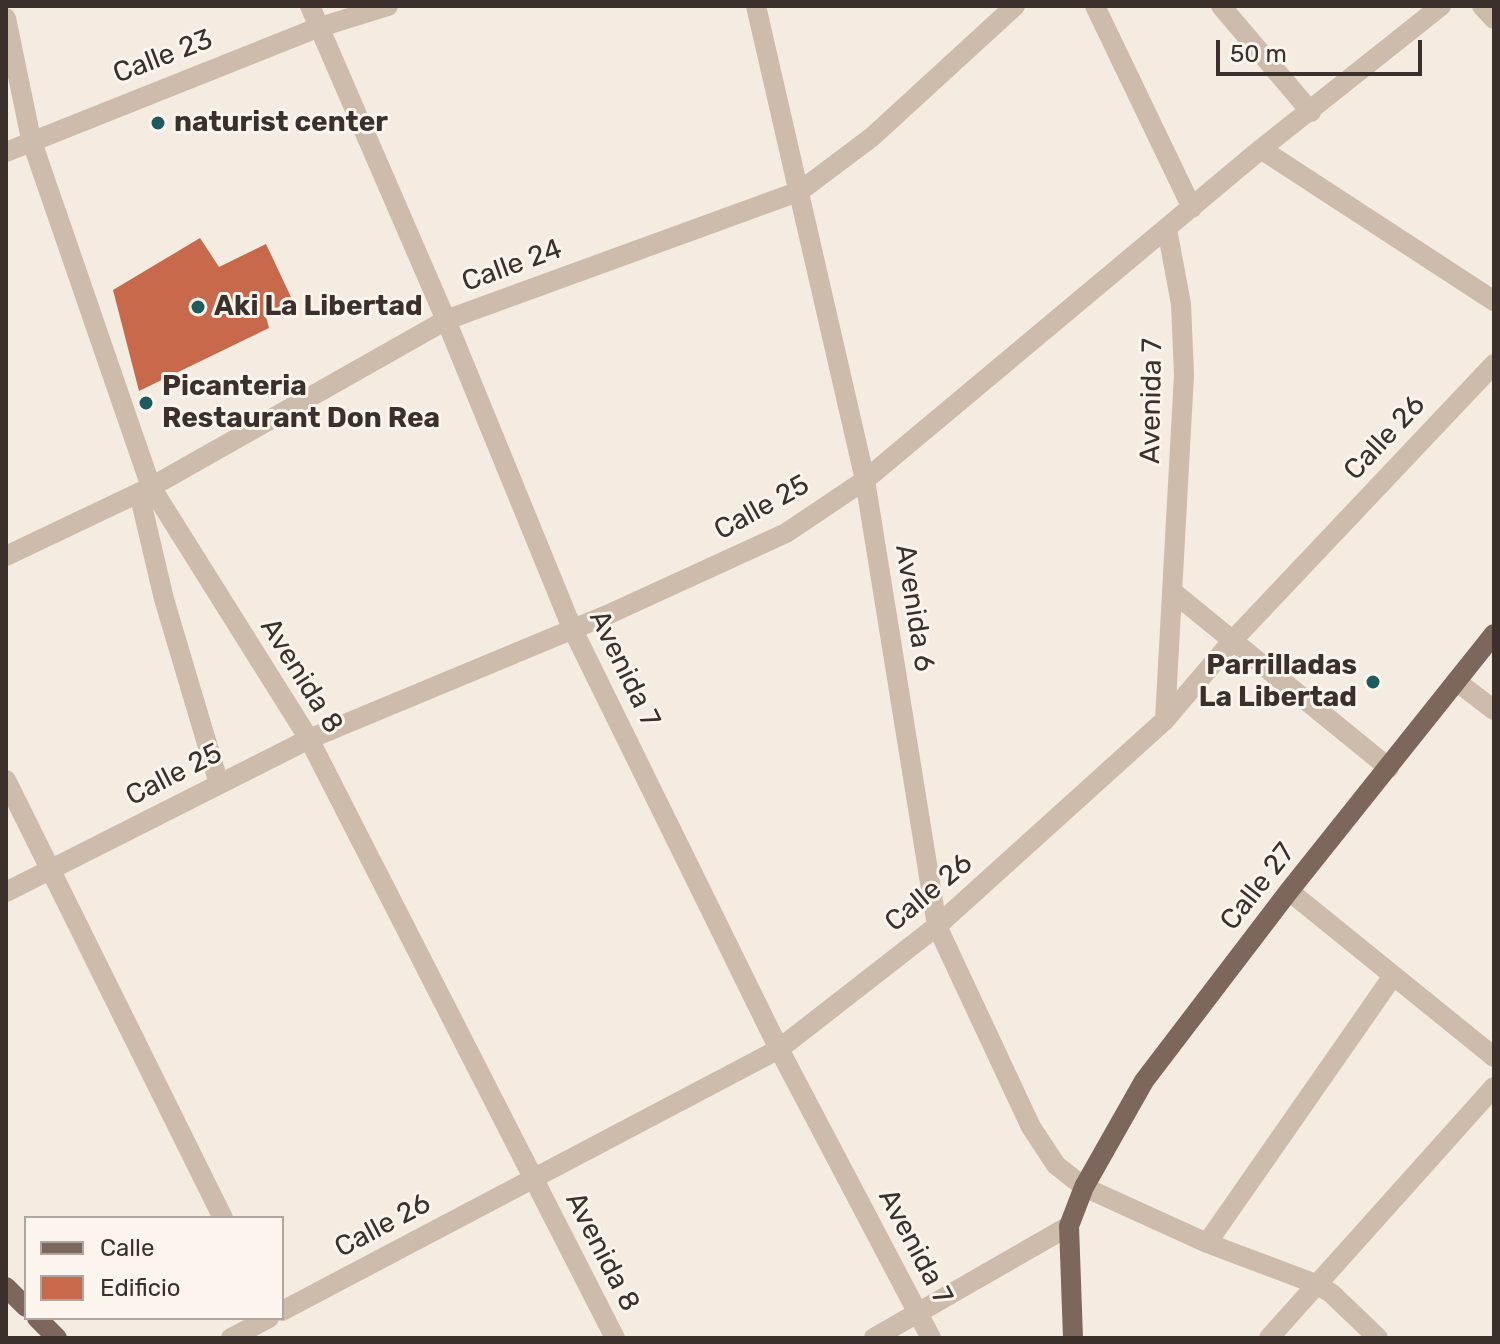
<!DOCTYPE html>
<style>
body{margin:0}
#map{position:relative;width:1500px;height:1344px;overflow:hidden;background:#f4ebe1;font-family:Rubik,sans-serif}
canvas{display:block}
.frame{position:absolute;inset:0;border:8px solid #3b302b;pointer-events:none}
.legend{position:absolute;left:24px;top:1216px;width:260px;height:104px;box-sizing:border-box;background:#fbf5ee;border:2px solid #aea6a0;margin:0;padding:10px 14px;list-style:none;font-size:24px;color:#3b302b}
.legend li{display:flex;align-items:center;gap:16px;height:40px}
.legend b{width:40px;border:2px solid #aea6a0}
.scale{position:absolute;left:1216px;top:40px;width:206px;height:36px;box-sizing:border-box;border:4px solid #3b302b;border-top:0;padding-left:10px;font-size:24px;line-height:28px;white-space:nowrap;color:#3b302b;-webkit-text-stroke:6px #fbf5ee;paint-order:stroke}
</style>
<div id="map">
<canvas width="1500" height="1344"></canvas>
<div class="frame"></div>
<ul class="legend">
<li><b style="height:10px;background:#7d675c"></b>Calle</li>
<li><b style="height:22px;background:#c8694b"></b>Edificio</li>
</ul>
<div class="scale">50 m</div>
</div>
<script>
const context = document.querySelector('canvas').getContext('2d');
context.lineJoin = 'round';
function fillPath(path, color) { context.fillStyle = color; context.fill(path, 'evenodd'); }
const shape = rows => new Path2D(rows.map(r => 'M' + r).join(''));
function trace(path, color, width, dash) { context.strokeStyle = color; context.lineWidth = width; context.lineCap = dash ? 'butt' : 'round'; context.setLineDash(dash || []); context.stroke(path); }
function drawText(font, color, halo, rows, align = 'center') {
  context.font = font + ' Rubik,sans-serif'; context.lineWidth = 6; context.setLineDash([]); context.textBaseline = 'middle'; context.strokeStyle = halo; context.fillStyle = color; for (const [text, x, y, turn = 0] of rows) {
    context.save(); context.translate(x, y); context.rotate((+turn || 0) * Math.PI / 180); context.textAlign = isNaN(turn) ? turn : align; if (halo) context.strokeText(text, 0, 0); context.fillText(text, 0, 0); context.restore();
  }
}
fillPath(shape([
 [200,238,219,267,266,244,291,297,266,317,269,328,139,391,113,290]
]), '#c8694b');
trace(shape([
 [310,6,446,320,572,628,779,1049,931,1338],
 [756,6,865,480,937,926,1031,1127,1056,1165,1084,1187,1207,1243,1316,1284,1331,1293,1378,1338],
 [1095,6,1192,208],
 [1221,6,1311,112],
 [1482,6,1494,19],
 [6,18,31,139,151,487,309,739,615,1338],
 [1261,149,1494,301],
 [6,152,317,28,388,6],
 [139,493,164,599,219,784],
 [6,556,151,487,446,320,800,191,872,137,1015,6],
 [1173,592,1389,768],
 [1456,681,1494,710],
 [1165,720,1184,375,1181,304,1167,229],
 [6,780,223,1218],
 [1289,891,1494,1057],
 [6,892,309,739,607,615,786,533,865,480,1261,149,1441,6],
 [1207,1243,1393,976],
 [282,1311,779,1049,937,926,1165,720,1233,640,1494,364],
 [231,1338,269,1318],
 [874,1338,1069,1226],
 [1269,1338,1494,1087]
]), '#cdbbac', 20);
trace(shape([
 [6,1287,26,1307],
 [37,1318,57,1338],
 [1073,1338,1069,1226,1084,1187,1144,1081,1289,891,1494,634]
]), '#7d675c', 20);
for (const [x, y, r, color] of [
 [158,123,8,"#1f5a5e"],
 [198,307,8,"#1f5a5e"],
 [146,403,8,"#1f5a5e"],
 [1373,682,8,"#1f5a5e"]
]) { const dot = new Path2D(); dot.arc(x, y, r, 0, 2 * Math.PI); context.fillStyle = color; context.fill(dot); trace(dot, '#fbf5ee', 3); }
drawText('28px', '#3b302b', '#fbf5ee', [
 ["Calle 23",163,57,-21],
 ["Calle 24",512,266,-20],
 ["Avenida 7",1152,401,-89],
 ["Calle 26",1385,438,-47],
 ["Calle 25",762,508,-29],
 ["Avenida 6",914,608,81],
 ["Avenida 7",624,669,64],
 ["Avenida 8",301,676,58],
 ["Calle 25",174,775,-27],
 ["Calle 27",1258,887,-52],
 ["Calle 26",929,893,-40],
 ["Calle 26",383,1226,-28],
 ["Avenida 7",915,1247,62],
 ["Avenida 8",602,1252,63]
]);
drawText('bold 28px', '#3b302b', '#fbf5ee', [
 ["naturist center",174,123],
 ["Aki La Libertad",214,307],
 ["Picanteria",162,387],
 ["Restaurant Don Rea",162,419],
 ["Parrilladas",1357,666,"right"],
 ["La Libertad",1357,698,"right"]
], 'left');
</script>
